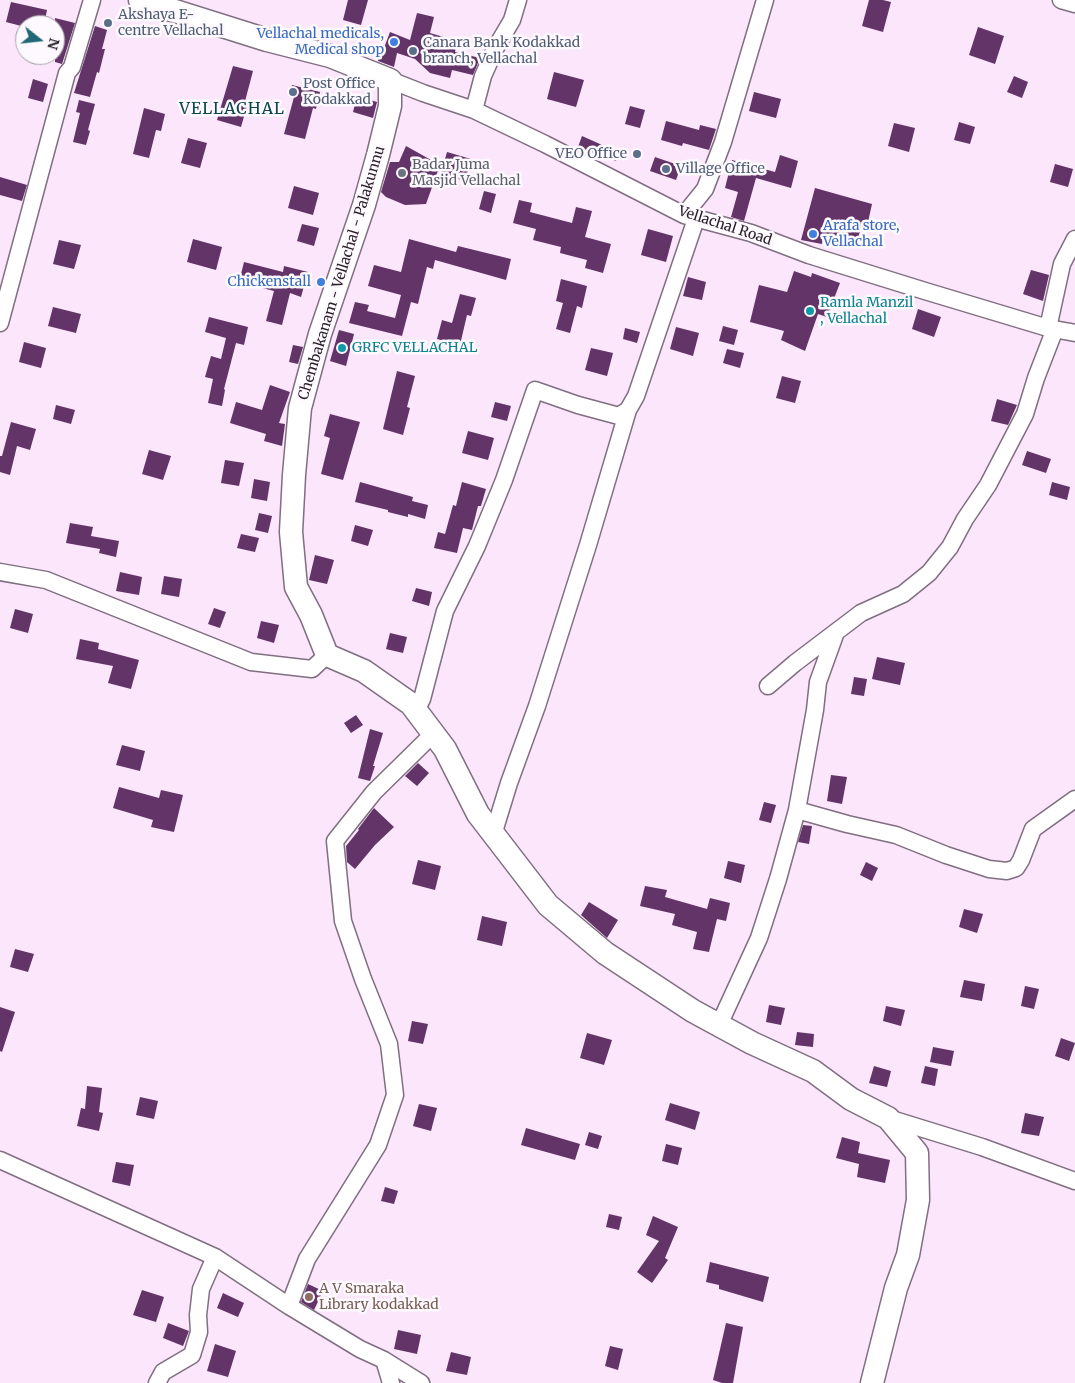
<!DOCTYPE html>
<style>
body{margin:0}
#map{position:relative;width:1075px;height:1383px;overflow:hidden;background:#fbe6fc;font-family:Merriweather,serif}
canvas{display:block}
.north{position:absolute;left:15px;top:15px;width:50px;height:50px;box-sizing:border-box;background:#fef9fe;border:1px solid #a8a2a8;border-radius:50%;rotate:106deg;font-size:14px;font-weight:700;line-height:20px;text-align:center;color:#282028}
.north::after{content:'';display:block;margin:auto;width:18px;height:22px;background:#206876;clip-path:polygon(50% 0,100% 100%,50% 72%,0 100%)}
</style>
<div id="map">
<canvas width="1075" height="1383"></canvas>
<div class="north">N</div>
</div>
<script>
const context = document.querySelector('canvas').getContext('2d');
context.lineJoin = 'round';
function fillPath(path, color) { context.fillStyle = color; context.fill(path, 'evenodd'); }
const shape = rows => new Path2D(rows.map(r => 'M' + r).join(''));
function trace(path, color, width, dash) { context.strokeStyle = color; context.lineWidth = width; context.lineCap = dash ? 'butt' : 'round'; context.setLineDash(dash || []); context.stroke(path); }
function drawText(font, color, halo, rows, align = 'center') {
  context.font = font + ' Merriweather,serif'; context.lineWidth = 5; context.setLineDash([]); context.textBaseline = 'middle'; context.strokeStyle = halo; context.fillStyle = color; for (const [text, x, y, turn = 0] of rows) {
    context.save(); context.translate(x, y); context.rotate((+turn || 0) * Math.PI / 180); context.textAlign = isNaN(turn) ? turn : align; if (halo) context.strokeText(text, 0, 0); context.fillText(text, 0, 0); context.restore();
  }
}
fillPath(shape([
 [348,0,368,0,361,25,343,20],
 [869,0,883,0,891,2,883,32,862,26],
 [11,2,47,10,44,25,25,20,25,27,6,22],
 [417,13,434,17,430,33,457,41,455,52,480,58,473,75,452,70,450,78,430,73,415,59,397,53,394,67,378,61,379,56,381,56,390,32,410,40],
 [55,18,75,23,62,64,55,62],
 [95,26,107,30,102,49,105,49,99,73,97,72,90,97,74,93],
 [978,27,1004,36,995,64,969,55],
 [233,66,253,71,244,105,247,106,241,127,217,120],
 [554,72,584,80,576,107,547,99],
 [1014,76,1028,82,1022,98,1007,92],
 [33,79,48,84,43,102,28,98],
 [292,85,320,92,316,109,313,108,305,139,284,134,294,97,289,96],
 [754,92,781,99,776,118,749,111],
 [357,96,377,102,373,118,353,112],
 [79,100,95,104,88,130,90,131,86,145,73,142,80,113,76,112],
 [630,106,645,110,640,128,625,124],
 [144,108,165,114,161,131,156,130,149,158,133,154],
 [666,121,699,130,700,125,716,129,709,150,683,143,682,146,661,140],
 [959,122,975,127,970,144,954,140],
 [894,123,915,128,909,152,888,146],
 [582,136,620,153,616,161,578,147],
 [188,138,207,143,200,168,181,163],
 [406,146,440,165,426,204,405,205,386,197,381,192,390,162,399,162],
 [447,152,471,159,465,181,441,174],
 [780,155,798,161,791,188,756,178,744,221,731,217,738,192,725,188,732,160,775,172],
 [655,157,681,166,676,180,650,171],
 [1055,164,1073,169,1068,187,1050,182],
 [0,177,27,185,22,201,0,195],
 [294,186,319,193,313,215,288,208],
 [815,188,872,204,868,222,863,220,856,246,823,237,822,244,801,240],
 [484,191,496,194,491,213,479,209],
 [519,200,532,203,530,212,572,223,576,207,592,211,585,237,611,244,603,273,585,268,587,260,560,253,561,247,533,240,536,229,513,223],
 [302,224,319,228,314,246,297,241],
 [648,229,673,236,666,262,641,255],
 [193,239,222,247,216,270,187,262],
 [409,239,456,252,458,246,511,259,506,280,435,260,433,269,427,267,418,304,411,302,402,336,349,323,355,302,369,305,367,311,395,318,401,295,368,286,374,265,401,272],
 [59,240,81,245,74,269,53,264],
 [244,262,283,272,284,266,308,272,301,297,290,293,282,325,266,321,274,291,239,282],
 [1031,270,1049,275,1043,301,1023,294],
 [794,271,811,277,812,273,840,283,827,317,818,314,805,351,781,340,784,331,750,322,759,285,787,292],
 [688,277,706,282,702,300,683,296],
 [561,279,587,286,582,308,577,306,570,333,556,329,563,303,556,301],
 [460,294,476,298,471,316,467,315,460,345,437,339,442,320,452,323],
 [53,307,81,314,76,333,48,326],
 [918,309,941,317,934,337,912,329],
 [209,317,248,327,244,345,236,343,224,389,225,390,222,406,208,403,213,379,205,377,211,356,221,359,226,338,205,332],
 [723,326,738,330,734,345,719,341],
 [676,327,699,333,693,356,670,349],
 [625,328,640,332,637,343,623,339],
 [339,330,354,334,346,366,330,361],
 [24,342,46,348,41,368,19,362],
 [293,345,303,347,298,364,289,362],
 [591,348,613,353,607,376,585,370],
 [727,349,744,353,740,368,723,363],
 [397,371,415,376,407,407,410,408,403,435,383,429],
 [782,376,801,381,795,403,776,398],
 [270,385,290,392,279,423,285,424,282,446,264,441,266,434,230,423,236,402,262,410],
 [997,399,1017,405,1008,425,991,421],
 [495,402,511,406,507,421,491,417],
 [56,405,75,410,71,424,53,419],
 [330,414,360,422,343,480,321,474,330,438,324,436],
 [11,422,36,429,30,450,17,446,10,475,0,472,0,456,2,456],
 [468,431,494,438,488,460,462,453],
 [149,450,171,456,163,480,142,474],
 [1027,451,1051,459,1046,473,1022,465],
 [225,460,244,463,239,486,221,483],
 [254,479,270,482,267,501,251,498],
 [360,482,413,497,412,501,428,505,425,519,408,514,408,517,388,512,388,510,355,502],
 [462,482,486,489,481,506,478,506,472,530,463,528,457,553,434,548,438,532,445,534,453,505,456,506],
 [1052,482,1070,487,1067,500,1049,495],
 [259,513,272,516,268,533,255,530],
 [70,523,93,527,91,536,119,541,116,557,99,553,100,549,66,543],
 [355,525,373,530,368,546,351,541],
 [241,534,259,538,255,552,237,548],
 [315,555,334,560,327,584,309,580],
 [120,572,142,577,139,595,116,591],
 [164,576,182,579,179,597,161,594],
 [416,588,432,592,429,606,412,601],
 [214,608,226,612,220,628,208,624],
 [15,609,33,614,28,633,10,628],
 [261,621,279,625,274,643,257,638],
 [390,633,407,637,403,653,386,649],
 [80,639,99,643,98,649,139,660,131,689,108,683,113,666,76,659],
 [877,657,905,663,900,685,872,679],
 [854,677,867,679,864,696,851,694],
 [356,715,363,725,351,733,344,723],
 [370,729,383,733,373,766,375,766,370,781,358,778],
 [122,745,145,751,140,771,116,765],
 [418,763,429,773,417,786,405,776],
 [831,775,847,777,842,804,827,801],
 [119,787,159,798,161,790,183,795,174,832,151,827,153,820,113,808],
 [764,802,776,805,771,823,759,820],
 [374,808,394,827,375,845,355,869,347,862,346,846,359,830,358,829],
 [803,825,812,826,809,844,798,842],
 [418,860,441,866,435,890,412,884],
 [728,861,745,865,741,883,724,878],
 [866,862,878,868,872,881,860,875],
 [645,886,667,890,665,897,707,909,710,898,730,903,726,921,717,919,709,952,693,949,697,932,672,925,675,914,640,906],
 [589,902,618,920,607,938,581,915],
 [964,909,983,914,977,933,959,927],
 [482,916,507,922,502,946,477,940],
 [15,949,34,954,28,972,10,967],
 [964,980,985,984,982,1001,960,997],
 [1025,986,1039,989,1034,1009,1021,1006],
 [769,1005,785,1008,781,1025,766,1022],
 [886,1006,905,1010,901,1026,883,1021],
 [0,1007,15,1012,2,1052,0,1051],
 [412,1021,428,1024,423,1044,408,1041],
 [797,1032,814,1034,813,1047,795,1045],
 [587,1033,612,1040,604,1065,580,1058],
 [1061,1038,1075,1043,1069,1061,1055,1056],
 [933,1047,954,1051,951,1066,930,1062],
 [874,1066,891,1071,887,1087,869,1083],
 [925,1066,938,1069,935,1086,921,1083],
 [87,1086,102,1088,99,1112,103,1113,99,1131,77,1126,81,1108,85,1109],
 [140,1097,158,1101,154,1119,136,1115],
 [670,1103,700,1112,695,1130,665,1120],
 [419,1104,437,1108,431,1131,413,1126],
 [1025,1113,1044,1117,1039,1136,1021,1133],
 [526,1128,580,1144,575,1160,521,1145],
 [589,1132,602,1136,598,1149,585,1145],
 [842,1137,860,1142,858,1153,890,1160,885,1183,857,1177,859,1164,836,1158],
 [666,1144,682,1148,678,1165,662,1161],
 [116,1162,134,1165,130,1186,112,1182],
 [385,1187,398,1191,394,1204,381,1201],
 [609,1214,622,1217,619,1230,606,1227],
 [653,1216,678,1227,665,1258,668,1260,652,1283,637,1272,659,1241,646,1235],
 [710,1262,769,1277,763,1302,719,1289,719,1285,706,1282],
 [308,1284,323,1291,314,1310,301,1302],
 [142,1290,164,1297,156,1322,133,1315],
 [223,1293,244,1303,238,1317,217,1308],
 [168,1323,189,1331,183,1346,163,1338],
 [726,1323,743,1327,733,1383,722,1383,713,1380],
 [398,1330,421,1335,417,1354,394,1349],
 [215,1344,236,1351,228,1377,207,1371],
 [610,1346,623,1349,618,1370,605,1366],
 [451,1352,471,1357,467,1375,446,1371]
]), '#623467');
const street = shape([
 [1061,0,1075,4],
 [390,80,423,93,474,110,545,144,684,215,751,233,809,255,925,291,1048,328,1075,333],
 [474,110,483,76,495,49,512,20,518,0],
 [684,215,705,189,723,142,765,0],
 [0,323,67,73,72,67,92,0],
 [1048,328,1062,264,1075,239],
 [0,572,46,580,251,662,312,669,327,655],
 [768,686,795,663,861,613,903,594,929,573,950,547,965,519,988,485,1025,414,1036,378,1055,329],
 [416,711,422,699,445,611,477,546,504,480,535,390,578,405,619,416,628,410,636,396,696,219],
 [797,810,847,824,896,835,946,855,989,869,1007,871,1016,868,1021,860,1033,829,1075,799],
 [493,835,509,783,537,706,588,545,628,410],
 [719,1025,759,938,778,879,797,810,815,710,818,682,836,632],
 [888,1118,982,1147,1075,1181],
 [0,1160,215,1257,289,1306,360,1349,384,1360,421,1383],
 [289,1306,307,1259,378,1145,395,1095,389,1044,363,979,343,921,335,841,374,792,433,734],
 [384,1360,391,1383],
 [157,1383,163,1372,192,1355,199,1332,198,1315,201,1289,215,1257]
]);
const secondary = shape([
 [140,0,267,40,330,56,390,80,390,106,378,155,364,205,320,334,300,408,294,475,291,532,296,587,311,615,327,655,364,671,411,704,445,749,478,814,548,905,605,953,693,1011,752,1043,813,1071,851,1099,888,1118,917,1153,918,1200,908,1255,896,1288,872,1383]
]);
trace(street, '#806e81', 19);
trace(secondary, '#806e81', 25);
trace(street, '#fff', 16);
trace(secondary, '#fff', 22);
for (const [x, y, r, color] of [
 [108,23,5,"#5c6f8a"],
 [394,42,5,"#3f7fe0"],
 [413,51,5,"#5c6f8a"],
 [293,92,5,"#5c6f8a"],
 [637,154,5,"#5c6f8a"],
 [666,169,5,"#5c6f8a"],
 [402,173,5,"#6b7280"],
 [813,234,5,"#3f7fe0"],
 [321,282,5,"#3f7fe0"],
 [810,311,5,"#0f9aa8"],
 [342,348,5,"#0f9aa8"],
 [309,1297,5,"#8d6e63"]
]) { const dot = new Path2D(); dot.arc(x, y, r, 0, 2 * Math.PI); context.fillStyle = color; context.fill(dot); trace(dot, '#fef9fe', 2); }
drawText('14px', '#4e5e75', '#fef9fe', [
 ["Akshaya E-",118,15],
 ["centre Vellachal",118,31],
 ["Canara Bank Kodakkad",423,43],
 ["branch, Vellachal",423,59],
 ["Post Office",303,84],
 ["Kodakkad",303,100],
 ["VEO Office",627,154,"right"],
 ["Village Office",676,169]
], 'left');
drawText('14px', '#366cbe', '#fef9fe', [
 ["Vellachal medicals,",384,34],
 ["Medical shop",384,50],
 ["Arafa store,",823,226,"left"],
 ["Vellachal",823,242,"left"],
 ["Chickenstall",311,282]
], 'right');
drawText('14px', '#5b616d', '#fef9fe', [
 ["Badar Juma",412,165],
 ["Masjid Vellachal",412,181]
], 'left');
drawText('14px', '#282028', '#fef9fe', [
 ["Vellachal Road",725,226,18],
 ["Chembakanam - Vellachal - Palakunnu",342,273,-73]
]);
drawText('14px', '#0d838f', '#fef9fe', [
 ["Ramla Manzil",820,303],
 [", Vellachal",820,319],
 ["GRFC VELLACHAL",352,348]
], 'left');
drawText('14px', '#785e54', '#fef9fe', [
 ["A V Smaraka",319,1289],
 ["Library kodakkad",319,1305]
], 'left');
context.letterSpacing = '1px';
drawText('16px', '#094751', '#fef9fe', [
 ["VELLACHAL",232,109]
]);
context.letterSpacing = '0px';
</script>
